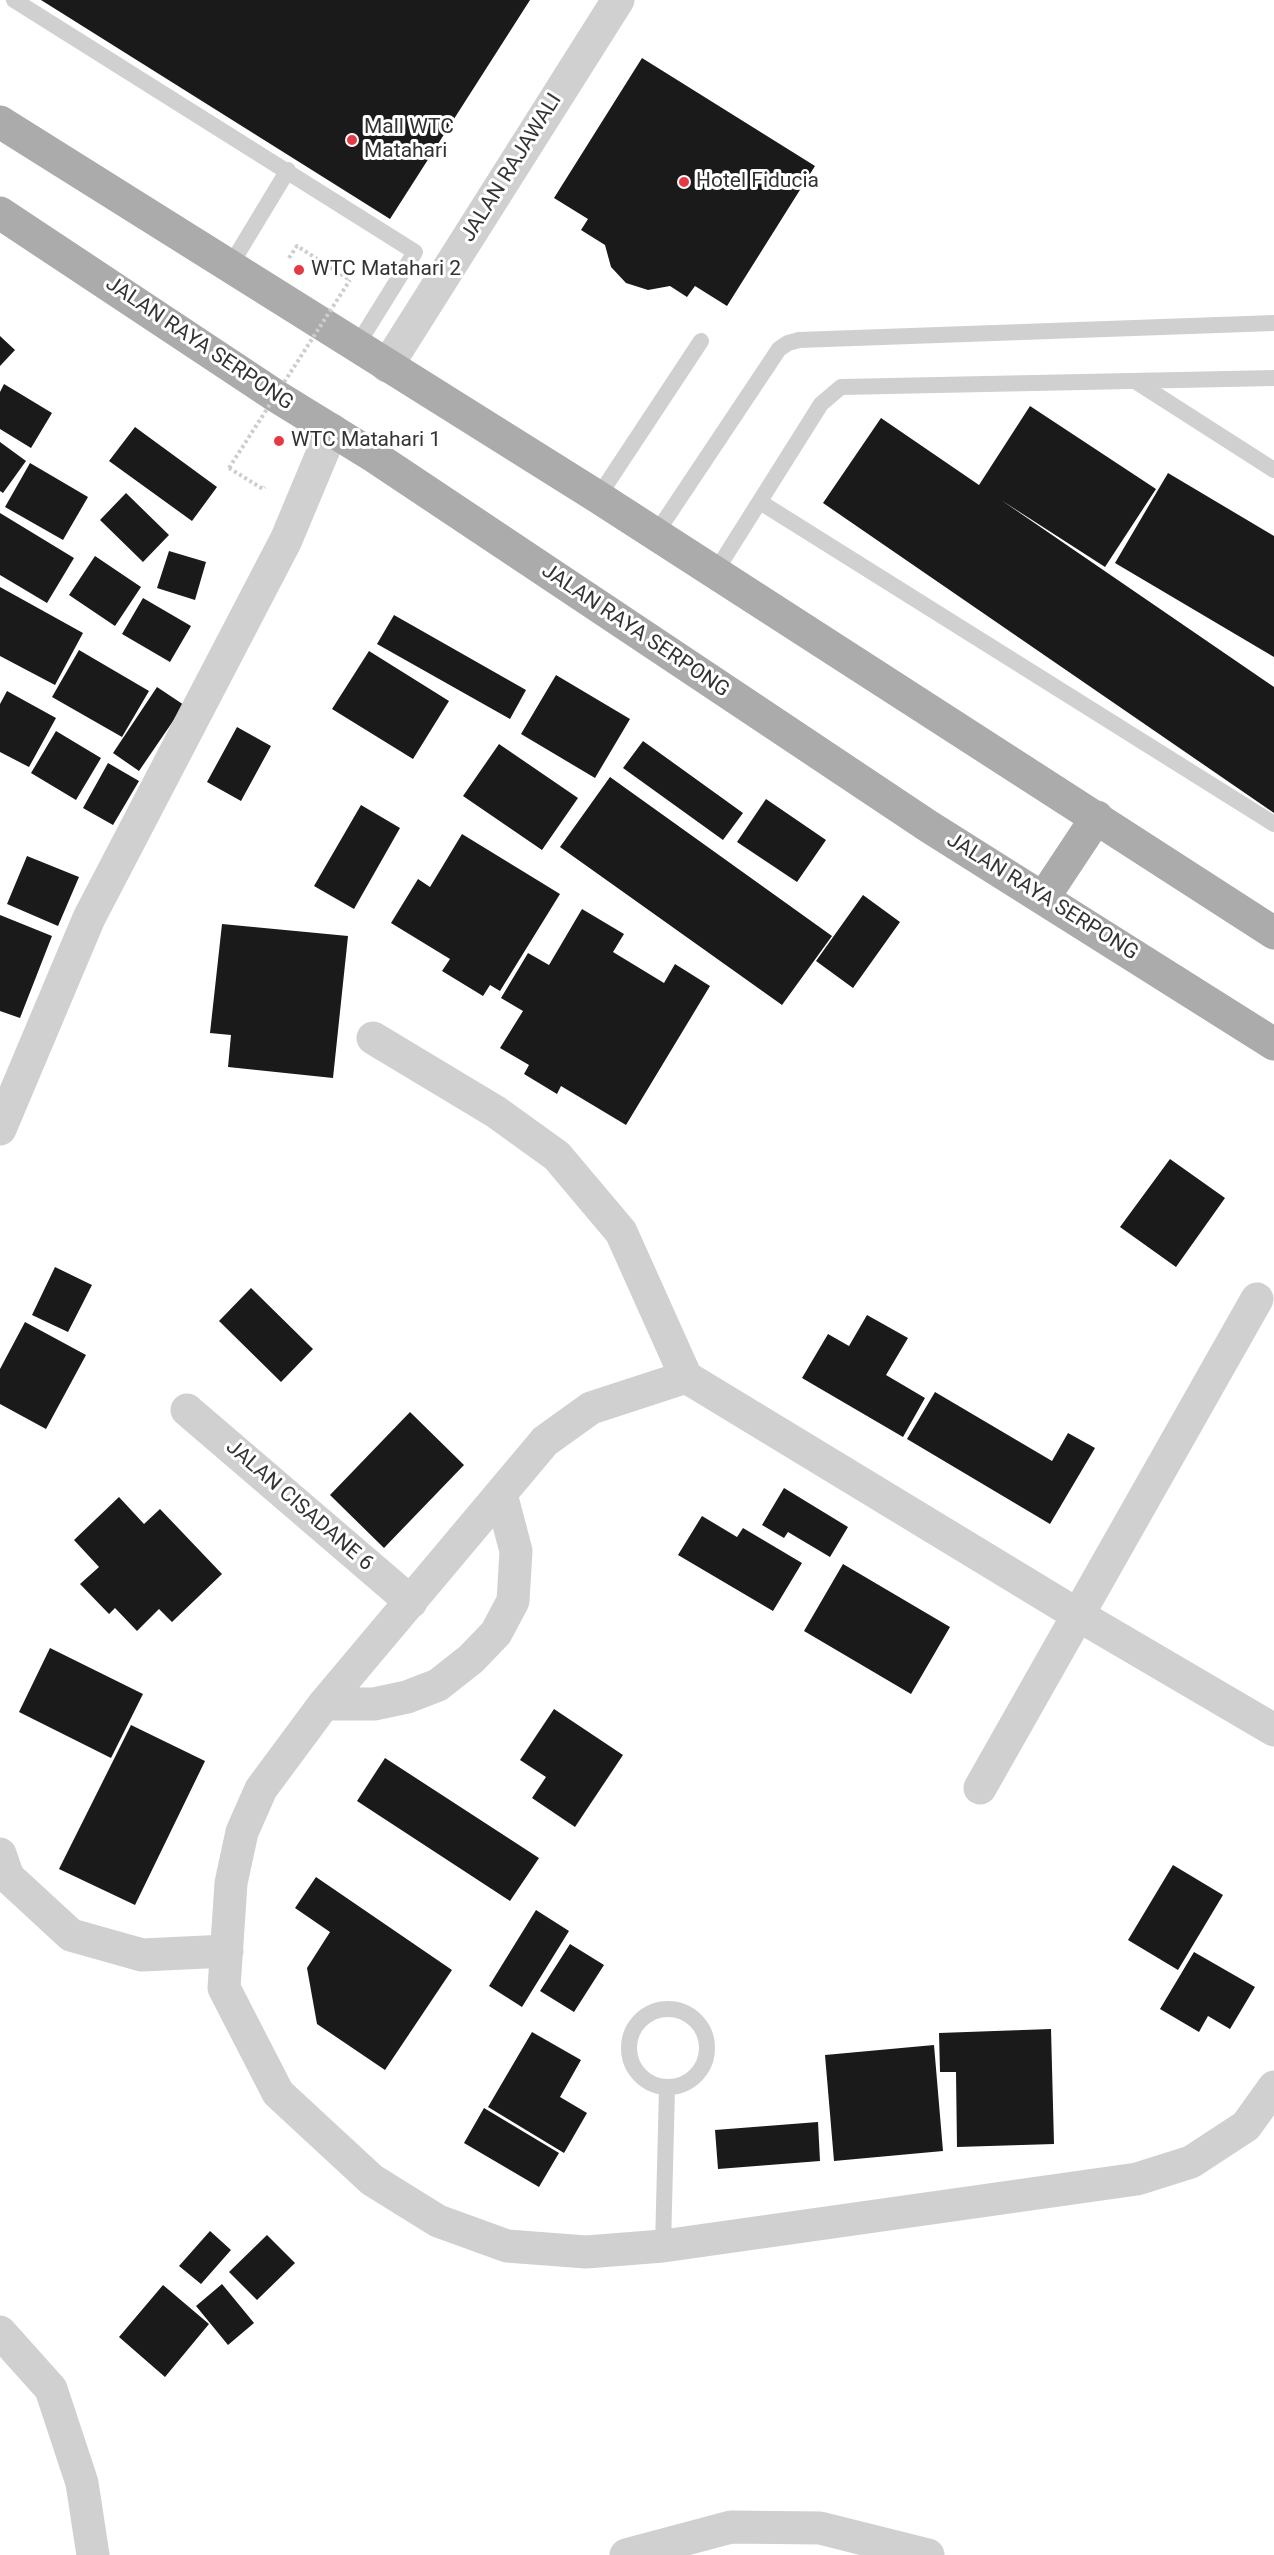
<!DOCTYPE html>
<style>
body{margin:0}
canvas{display:block;background:#fff}
</style>
<canvas width="1274" height="2555"></canvas>
<script>
const context = document.querySelector('canvas').getContext('2d');
context.lineJoin = 'round';
function fillPath(path, color) { context.fillStyle = color; context.fill(path, 'evenodd'); }
const shape = rows => new Path2D(rows.map(r => 'M' + r).join(''));
function trace(path, color, width, dash) { context.strokeStyle = color; context.lineWidth = width; context.lineCap = dash ? 'butt' : 'round'; context.setLineDash(dash || []); context.stroke(path); }
function drawText(font, color, halo, rows, align = 'center') {
  context.font = font + ' Roboto,sans-serif'; context.lineWidth = 6; context.setLineDash([]); context.textBaseline = 'middle'; context.strokeStyle = halo; context.fillStyle = color; for (const [text, x, y, turn = 0] of rows) {
    context.save(); context.translate(x, y); context.rotate((+turn || 0) * Math.PI / 180); context.textAlign = isNaN(turn) ? turn : align; if (halo) context.strokeText(text, 0, 0); context.fillText(text, 0, 0); context.restore();
  }
}
fillPath(shape([
 [41,0,530,0,390,219],
 [642,58,815,166,727,306,695,286,687,297,670,286,648,290,626,283,611,267,605,245,581,230,588,219,554,198],
 [0,336,15,350,0,366],
 [4,384,52,413,31,448,0,429,0,392],
 [1030,406,1156,489,1105,567,1001,500,1274,687,1274,813,823,503,881,418,979,485],
 [135,427,217,487,192,521,109,461],
 [0,442,26,461,3,493,0,491],
 [30,463,88,497,63,540,5,507],
 [1168,473,1274,536,1274,657,1115,563],
 [126,493,169,535,143,562,100,520],
 [0,513,74,558,47,603,0,575],
 [169,551,206,562,195,600,157,588],
 [95,556,141,587,115,626,69,595],
 [0,587,83,633,55,685,0,656],
 [143,598,191,626,170,662,122,634],
 [394,615,526,690,510,719,377,644],
 [79,650,149,691,122,737,52,697],
 [369,651,449,701,413,759,332,709],
 [556,675,630,719,595,778,521,734],
 [157,687,184,705,139,771,113,753],
 [7,691,56,718,29,767,0,752,0,704],
 [237,727,271,746,241,801,207,782],
 [56,731,101,758,76,800,31,773],
 [643,741,743,813,723,840,623,768],
 [499,744,578,798,542,850,463,796],
 [108,763,139,781,113,825,83,808],
 [610,777,832,936,782,1005,560,847],
 [766,799,826,840,797,882,737,842],
 [361,805,400,828,354,909,314,886],
 [462,834,560,894,500,991,490,985,483,996,442,971,450,959,391,923,418,879,430,887],
 [27,856,79,877,58,926,7,904],
 [863,895,900,922,853,988,816,961],
 [582,909,624,934,613,952,664,983,675,964,710,986,626,1125,561,1086,557,1094,524,1074,529,1065,500,1048,523,1011,501,998,528,953,549,965],
 [0,915,52,936,20,1018,0,1011],
 [222,924,348,936,333,1078,228,1067,231,1035,210,1033],
 [1170,1159,1225,1198,1176,1267,1120,1227],
 [55,1267,92,1285,68,1332,32,1315],
 [251,1288,313,1349,281,1382,219,1321],
 [867,1315,908,1338,886,1375,925,1398,903,1437,802,1378,828,1334,849,1346],
 [25,1322,86,1355,46,1429,0,1404,0,1369],
 [935,1392,1052,1461,1068,1433,1095,1448,1050,1524,907,1439],
 [410,1412,464,1465,384,1548,330,1495],
 [784,1488,848,1527,830,1557,788,1532,784,1538,762,1525],
 [119,1497,144,1524,160,1509,222,1574,172,1622,159,1609,137,1631,115,1608,109,1614,80,1584,99,1567,74,1540],
 [702,1516,737,1537,743,1528,802,1563,773,1611,678,1555],
 [843,1564,950,1627,911,1694,804,1631],
 [50,1648,143,1694,111,1758,19,1712],
 [554,1709,623,1755,575,1827,532,1798,546,1777,520,1760],
 [131,1725,205,1761,135,1905,59,1869],
 [385,1758,539,1858,510,1901,357,1801],
 [1173,1865,1223,1895,1178,1970,1128,1940],
 [316,1877,452,1970,385,2070,317,2024,307,1968,330,1932,295,1908],
 [536,1910,569,1931,522,2007,489,1986],
 [570,1944,604,1965,574,2012,540,1991],
 [1194,1952,1255,1987,1230,2029,1208,2016,1199,2032,1160,2009],
 [1051,2029,1054,2144,957,2147,956,2072,940,2072,939,2033],
 [532,2032,581,2060,560,2097,587,2113,564,2153,488,2107],
 [934,2045,943,2151,834,2161,825,2055],
 [484,2108,559,2153,539,2187,464,2143],
 [818,2122,820,2161,718,2169,715,2130],
 [210,2231,231,2250,201,2284,179,2266],
 [267,2235,295,2263,257,2300,229,2272],
 [222,2284,254,2323,228,2345,196,2306],
 [163,2285,209,2324,165,2377,119,2337]
]), '#1a1a1a');
trace(shape([
 [289,258,297,246,350,280],
 [229,468,263,489,265,487]
]), '#cdcdcd', 4, [3, 3]);
trace(shape([
 [14,0,415,252,356,347],
 [230,266,288,170],
 [1135,381,1274,470],
 [598,497,701,341],
 [760,502,1274,824],
 [655,535,779,349,788,343,799,340,1274,323],
 [714,574,821,404,841,387,1274,378],
 '629 2048a39 39 0 1 1 78 0a39 39 0 1 1-78 0Z',
 [663,2246,667,2088]
]), '#d0d0d0', 16);
trace(shape([
 [387,366,618,0],
 [373,1038,496,1112,557,1156,621,1232,686,1377],
 [0,1129,89,918,286,540,332,430],
 [187,1410,411,1602],
 [324,1704,374,1704,407,1697,438,1685,471,1659,496,1633,513,1601,516,1551,501,1494],
 [1274,1730,1078,1615,686,1377,591,1408,545,1441,324,1704,261,1789,242,1832,231,1883,224,1988,278,2093,372,2180,438,2221,507,2246,586,2252,663,2246,1137,2179,1191,2162,1246,2126,1274,2087],
 [980,1788,1257,1299],
 [0,1854,8,1877,71,1935,142,1955,227,1951],
 [0,2332,51,2389,82,2483,93,2555],
 [626,2555,731,2527,820,2528,928,2555]
]), '#d0d0d0', 33);
trace(shape([
 [0,122,598,497,1274,933],
 [0,213,276,396,375,457,928,826,1274,1044],
 [1044,897,1097,817]
]), '#ababab', 33);
trace(shape([
 [229,468,350,280]
]), '#cdcdcd', 4, [3, 3]);
for (const [x, y, r, color] of [
 [352,140,6,"#e63946"],
 [684,182,6,"#e63946"],
 [299,270,6,"#e63946"],
 [279,441,6,"#e63946"]
]) { const dot = new Path2D(); dot.arc(x, y, r, 0, 2 * Math.PI); context.fillStyle = color; context.fill(dot); trace(dot, '#fff', 2); }
drawText('21px', '#333', '#fff', [
 ["Mall WTC",364,128],
 ["Matahari",364,152],
 ["Hotel Fiducia",696,182],
 ["WTC Matahari 2",311,270],
 ["WTC Matahari 1",291,441]
], 'left');
drawText('21px', '#333', '#fff', [
 ["JALAN RAJAWALI",512,168,-58],
 ["JALAN RAYA SERPONG",199,344,34],
 ["JALAN RAYA SERPONG",635,631,34],
 ["JALAN RAYA SERPONG",1042,897,32],
 ["JALAN CISADANE 6",299,1506,41]
]);
</script>
